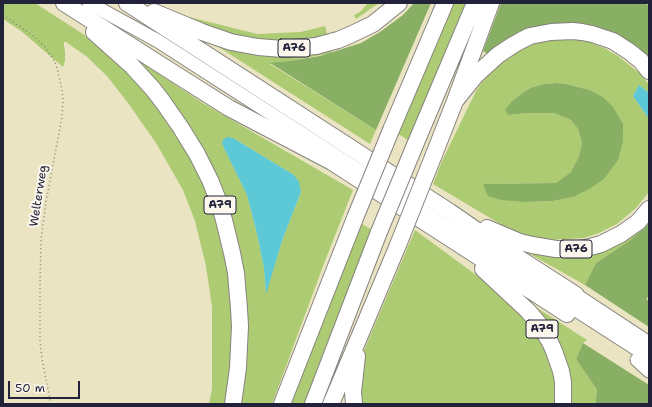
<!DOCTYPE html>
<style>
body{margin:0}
#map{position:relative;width:652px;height:407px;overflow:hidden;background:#ebe4c3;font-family:"Shantell Sans",sans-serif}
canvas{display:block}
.frame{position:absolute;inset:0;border:4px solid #22223b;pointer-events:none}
.scale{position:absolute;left:8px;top:381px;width:72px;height:18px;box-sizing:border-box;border:2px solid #22223b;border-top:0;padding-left:5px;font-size:12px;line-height:14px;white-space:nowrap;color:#22223b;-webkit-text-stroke:3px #fbf7ec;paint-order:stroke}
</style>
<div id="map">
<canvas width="652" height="407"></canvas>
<div class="frame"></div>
<div class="scale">50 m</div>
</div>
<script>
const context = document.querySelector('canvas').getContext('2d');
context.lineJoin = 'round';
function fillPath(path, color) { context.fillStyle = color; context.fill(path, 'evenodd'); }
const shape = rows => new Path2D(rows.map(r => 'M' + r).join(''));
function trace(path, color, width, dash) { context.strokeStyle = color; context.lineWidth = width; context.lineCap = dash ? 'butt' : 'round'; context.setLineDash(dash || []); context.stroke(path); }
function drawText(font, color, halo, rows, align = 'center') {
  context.font = font + ' "Shantell Sans",sans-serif'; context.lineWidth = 4; context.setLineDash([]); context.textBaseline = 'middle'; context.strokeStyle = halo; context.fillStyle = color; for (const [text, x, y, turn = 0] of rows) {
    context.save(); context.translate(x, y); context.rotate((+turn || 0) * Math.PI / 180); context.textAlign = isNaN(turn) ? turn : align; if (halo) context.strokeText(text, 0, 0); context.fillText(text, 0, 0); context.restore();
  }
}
fillPath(shape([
 [3,3,35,3,86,36,113,57,152,98,197,167,220,225,233,303,231,369,226,404,209,404,212,389,212,307,206,266,195,221,183,190,156,143,128,103,107,76,86,56,66,42,64,42,64,45,65,52,65,61,63,67,21,31,3,19],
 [150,3,155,3,173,13,257,34,301,32,325,26,332,53,289,61,270,64,376,130,370,144],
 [368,3,379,3,356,19,354,15,360,12],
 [450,3,469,3,409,141,397,133],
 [571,37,589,42,604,48,618,56,642,75,649,85,649,93,639,85,633,96,649,119,649,192,636,208,617,224,599,233,584,238,550,240,531,236,512,231,433,184,442,161,476,91,485,78,493,68,515,51,536,42],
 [557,83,566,84,590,90,603,97,573,197,553,201,527,202,484,184,556,183,571,172,579,156,582,143,578,129,571,120,554,113,528,113,508,115,512,101,521,94,530,88,544,84],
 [124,51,206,105,353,190,325,261,272,404,237,404,233,227],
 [233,138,294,175,301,192,283,238,266,292,264,268,257,234,247,195,223,146],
 [649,218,649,224,629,241,596,263,585,285,514,245,570,253],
 [361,223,373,231,326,345,304,404,289,404],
 [415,230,491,286,534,306,587,340,583,343,576,359,597,390,595,404,352,404,356,369]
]), '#accb72');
fillPath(shape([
 [414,3,431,3,376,130,270,63,289,61,320,56,361,43,380,32,403,15],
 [501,3,645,3,649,6,649,61,591,28,488,54,483,51],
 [557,83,566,84,590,90,603,97,613,107,623,124,623,141,618,160,604,179,589,189,573,197,553,201,527,202,501,200,488,196,483,184,556,183,571,172,579,156,582,143,578,129,571,120,554,113,528,113,508,115,505,110,512,101,521,94,530,88,544,84],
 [649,224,649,296,646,299,649,301,649,327,585,285,596,263,629,241],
 [583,343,649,385,649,404,595,404,597,390,576,359]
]), '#89af64');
fillPath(shape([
 [639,85,649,93,649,119,633,96],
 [227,137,233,138,294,175,299,182,301,192,283,238,266,294,264,268,257,234,247,195,223,146,222,141]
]), '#5dc8d6');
const primary = shape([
 [89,3,158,41,649,357],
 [576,295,649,343],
 [637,360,649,371]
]);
const motorway = shape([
 [64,3,161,65,229,108,332,162,567,314],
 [127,3,450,212,489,239,576,295],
 [154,12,202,32,231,42,258,47,283,49,316,46,338,40,350,35,373,24,399,3],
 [94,32,132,66,153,89,163,102,181,128,197,154,210,180,218,200,224,220,232,253,236,273,239,309,240,326,238,368,233,404],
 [455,101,476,75,498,55,513,45,522,40,530,36,551,32,573,31,582,32,592,34,613,41,630,52,641,61,649,71],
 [391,130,445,3],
 [415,145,475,3],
 [433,157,455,101,491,3],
 [487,228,520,242,532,245,556,249,579,249,590,247,601,244,621,234,638,222,649,209],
 [483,269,528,311,539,324,550,342,554,351,561,371,563,382,563,404],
 [282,404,355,218],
 [313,404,379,232],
 [331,404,398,245],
 [354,404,353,392,357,356]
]);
trace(primary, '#86837f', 15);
trace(motorway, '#86837f', 18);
trace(shape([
 [3,15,32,35,45,47,55,62,57,68,62,90,63,100,62,117,46,202,41,240,40,286,40,341,42,359,51,404]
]), '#86837f', 1.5, [1, 3]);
trace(primary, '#fff', 13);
trace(motorway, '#fff', 16);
const motorwayBridge = shape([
 [355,218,391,130],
 [379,232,415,145],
 [398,245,433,157]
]);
trace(motorwayBridge, '#86837f', 18, []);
trace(motorwayBridge, '#fff', 16);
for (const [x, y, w] of [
 [294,48,32],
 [220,205,32],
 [576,249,32],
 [542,329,32]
]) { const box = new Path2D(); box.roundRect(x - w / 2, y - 9, w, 18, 3); context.fillStyle = '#fbf7ec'; context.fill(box); trace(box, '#22223b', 1); }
drawText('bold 11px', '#22223b', null, [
 ["A76",294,48],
 ["A79",220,205],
 ["A76",576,249],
 ["A79",542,329]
]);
drawText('12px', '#22223b', '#fbf7ec', [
 ["Welterweg",39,196,-81]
]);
</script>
